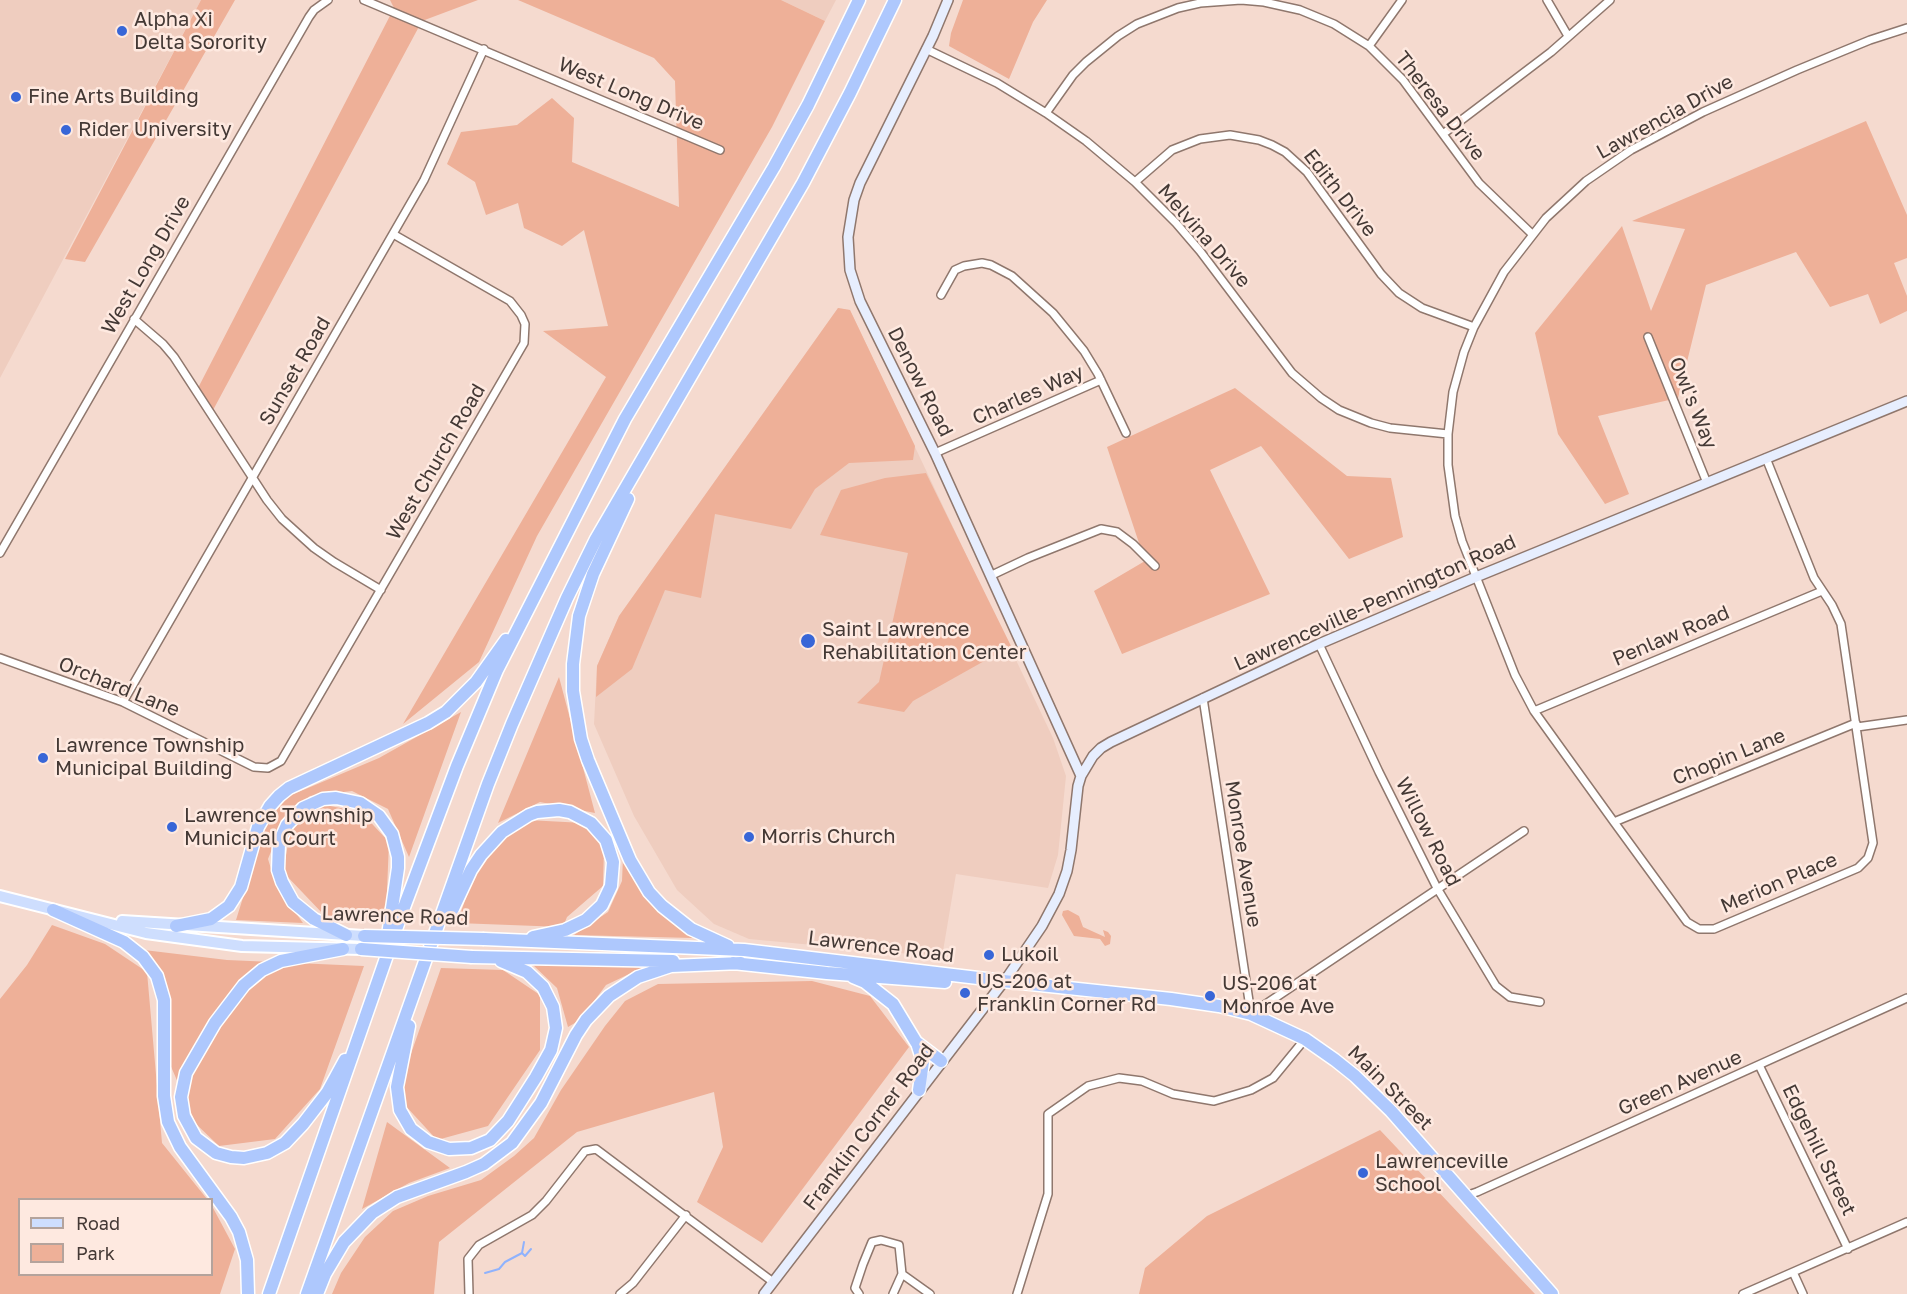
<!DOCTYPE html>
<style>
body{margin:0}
#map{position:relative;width:1907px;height:1294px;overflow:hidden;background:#f5dacf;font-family:"Golos Text",sans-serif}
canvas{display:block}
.legend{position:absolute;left:18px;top:1198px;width:195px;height:78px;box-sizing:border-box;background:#fee9e0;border:2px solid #b4a39c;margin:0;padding:8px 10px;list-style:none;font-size:18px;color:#443935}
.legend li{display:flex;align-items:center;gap:12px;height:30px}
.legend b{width:30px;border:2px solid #b4a39c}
</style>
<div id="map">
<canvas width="1907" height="1294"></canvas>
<ul class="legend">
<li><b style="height:8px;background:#cedefe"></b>Road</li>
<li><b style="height:16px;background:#eeb098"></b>Park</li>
</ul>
</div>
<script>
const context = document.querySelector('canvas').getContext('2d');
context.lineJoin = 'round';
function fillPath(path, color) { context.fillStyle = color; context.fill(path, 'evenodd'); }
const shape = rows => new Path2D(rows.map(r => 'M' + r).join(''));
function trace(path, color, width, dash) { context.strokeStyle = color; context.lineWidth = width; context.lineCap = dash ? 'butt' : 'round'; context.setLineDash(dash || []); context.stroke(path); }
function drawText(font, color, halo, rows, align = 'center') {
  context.font = font + ' "Golos Text",sans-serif'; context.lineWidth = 5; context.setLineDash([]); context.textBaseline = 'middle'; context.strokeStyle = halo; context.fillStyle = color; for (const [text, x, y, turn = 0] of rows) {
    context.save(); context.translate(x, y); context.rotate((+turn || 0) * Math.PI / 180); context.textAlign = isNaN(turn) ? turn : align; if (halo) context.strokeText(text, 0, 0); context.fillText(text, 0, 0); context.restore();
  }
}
fillPath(shape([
 [0,0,201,0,0,378],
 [781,0,836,0,825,21],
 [838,308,850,310,1053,738,1066,776,1058,855,1048,888,956,874,942,957,749,939,714,924,677,890,634,816,594,724,597,666,619,616]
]), '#efcdbf');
fillPath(shape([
 [201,0,235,0,85,262,65,259],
 [390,0,478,0,422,21,212,412,198,388,394,8],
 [518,0,781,0,825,21,772,127,537,536,479,662,403,724,606,377,543,331,608,326,584,230,562,246,524,228,518,203,486,215,475,182,447,164,461,132,517,125,552,98,574,118,572,162,679,207,675,81,654,58],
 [963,0,1047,0,1033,22,1009,79,949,46,951,33],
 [1866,121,1907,215,1907,258,1894,263,1907,296,1907,311,1880,324,1868,294,1830,307,1796,252,1706,285,1678,398,1598,416,1629,494,1605,504,1558,434,1535,333,1622,226,1651,311,1685,229,1632,221],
 [838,308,850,310,915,446,913,460,849,463,815,489,791,529,715,514,701,598,665,590,632,669,596,697,597,666,619,616],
 [1235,388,1347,476,1391,478,1403,537,1349,559,1261,446,1210,470,1270,594,1122,654,1094,591,1145,561,1107,447],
 [926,473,1011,646,913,701,904,712,857,703,879,682,908,553,820,535,841,490,885,478],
 [559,677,595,813,540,802,498,823],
 [461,712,409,857,388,809,352,791,310,796,285,817,268,859,276,885,303,923,236,920,267,821,289,796,379,758],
 [325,805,361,812,389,842,387,891,391,890,380,920,324,915,283,872,291,827],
 [527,820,584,823,604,848,603,886,567,917,563,927,457,923,479,861],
 [623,857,657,908,693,938,574,935,608,912,622,881],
 [1068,910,1079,916,1083,927,1105,937,1103,930,1108,932,1111,936,1110,944,1105,946,1100,939,1074,936,1062,915,1063,911],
 [52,925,105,944,147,972,162,1143,207,1199,20,1200,20,1274,212,1274,212,1206,235,1249,220,1294,0,1294,0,999,27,965],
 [144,950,227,960,364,966,320,1089,275,1139,219,1146,196,1124,169,1062,167,989],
 [532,964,644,967,606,985,580,1020,568,1027,557,988],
 [441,968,503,970,540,995,540,1050,488,1126,437,1140,402,1102,399,1088],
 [812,981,870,996,909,1047,762,1243,697,1202,723,1147,714,1092,577,1132,439,1242,434,1294,332,1294,341,1273,365,1237,393,1211,428,1196,481,1180,514,1156,534,1138,561,1090,605,1026,625,1001,658,984],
 [387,1122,450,1168,409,1183,362,1209],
 [1380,1130,1535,1294,1139,1294,1145,1268,1207,1216]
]), '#eeb098');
trace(shape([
 [522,1253,525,1256,531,1249],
 [485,1273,499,1269,505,1262,522,1253,524,1242]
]), '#8fb2fd', 2);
const street = shape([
 [364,0,720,150],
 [1241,0,1264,2,1300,10,1334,24,1369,46,1403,80,1479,183,1532,234],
 [1547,0,1568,36],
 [1369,46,1402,0],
 [926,49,997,83,1046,113,1086,141,1135,182,1176,223,1200,251,1292,373,1321,398,1339,410,1371,423,1390,428,1448,434],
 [1046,113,1073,75,1086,62,1118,36,1137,24,1178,8,1200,3,1241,0],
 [1443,134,1551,52,1610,0],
 [1135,182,1172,150,1200,139,1230,135,1259,140,1272,145,1285,152,1307,172,1381,274,1399,293,1422,308,1474,327],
 [941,295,955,270,964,266,982,263,991,265,1012,276,1053,313,1084,351,1098,374,1126,433],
 [134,319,163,344,174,357,267,500,282,519,314,548,334,562,381,590],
 [1648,337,1707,483],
 [935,453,1101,380],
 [1766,458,1814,578,1832,605,1841,624,1873,843,1868,858,1858,868,1714,929,1699,929,1687,922,1614,822,1534,711,1515,675,1462,541,1455,516,1448,465,1448,434,1453,392,1464,352,1474,327,1504,272,1546,218,1586,181,1631,150,1703,112,1797,70,1870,40,1907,28],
 [0,553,309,17,314,10,328,0],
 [992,575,1028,558,1101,529,1117,532,1133,544,1155,566],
 [1319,644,1379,772,1437,888,1496,986,1510,997,1540,1002],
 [0,658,123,702,254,767,268,768,281,761,524,343,525,324,521,315,510,301,393,234],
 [1203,698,1251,1014,1524,831],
 [123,702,424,180,484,49],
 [1534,711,1822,591],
 [1857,727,1907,720],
 [1614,822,1856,723],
 [1759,1065,1848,1249],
 [1465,1196,1477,1192,1907,998],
 [1793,1272,1803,1294],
 [469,1294,468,1259,479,1245,532,1215,546,1201,585,1151,596,1149,773,1282],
 [620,1294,633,1283,686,1215],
 [859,1294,855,1288,863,1264,872,1242,881,1240,899,1245,902,1274,930,1294],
 [893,1294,902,1274],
 [1017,1294,1048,1194,1048,1114,1088,1086,1119,1078,1142,1081,1173,1094,1214,1101,1251,1090,1273,1078,1305,1039],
 [1743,1294,1907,1222]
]);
const secondary = shape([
 [948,0,933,36,860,183,854,200,848,237,850,270,860,301,935,453,1081,776],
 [764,1294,1008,976,1042,926,1059,894,1067,871,1071,850,1078,786,1081,776,1093,756,1101,748,1111,742,1319,644,1476,577,1907,401]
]);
const primary = shape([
 [0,896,146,933,242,946,361,949],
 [122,921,364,936]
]);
const highway = shape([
 [628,499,593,574,579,616,573,664,573,691,581,739,588,760,630,860,649,892,662,906,691,929,728,946],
 [53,910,124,942,143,957,157,976,164,1000,164,1096,168,1122,180,1147,231,1217,239,1232,247,1260,248,1294],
 [450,915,471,870,481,855,502,832,529,815,537,812,559,810,570,812,591,823,606,840,613,862,611,886,602,905,586,920,565,930,533,937],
 [176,926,211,919,229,906,241,887,258,827,270,806,279,796,289,788,428,723,446,712,476,682,506,640],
 [346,935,314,919,293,902,282,882,278,870,279,843,287,825,303,808,323,799,336,798,360,803,379,816,392,834,398,857,398,868,388,935],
 [484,939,744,950,1003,981,1171,999,1219,1006,1251,1014,1305,1039,1335,1060,1355,1076,1391,1111,1552,1294],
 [343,949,281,961,262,970,244,985,215,1023,186,1073,181,1097,184,1116,196,1138,216,1153,231,1157,244,1158,267,1153,285,1143,303,1124,327,1093,345,1060],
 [472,957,673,961],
 [733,963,827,973,945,982],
 [853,977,865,982,893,1004,916,1042,941,1061],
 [409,1026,397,1087,400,1110,411,1129,428,1142,449,1149,471,1148,490,1140,508,1121,536,1077,551,1050,556,1028,553,1007,543,987,527,972,501,961],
 [917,1043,923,1062,919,1090],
 [269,1294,400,918,457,766,497,670,625,419,774,167,808,105,859,0],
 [307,1294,488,784,512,724,567,598,596,539,803,183,850,93,895,0],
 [317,1294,325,1274,344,1242,372,1213,397,1197,466,1172,484,1164,512,1143,541,1103,576,1035,586,1020,609,996,638,977,671,966,741,963]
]);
trace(street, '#8f776d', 10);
trace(secondary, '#8f776d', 12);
trace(primary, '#fff', 14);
trace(highway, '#fff', 15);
trace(street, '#fff', 7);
trace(secondary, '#e7eefe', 9);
trace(primary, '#cedefe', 10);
trace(highway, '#aec8fd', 12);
const highwayBridge = shape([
 [364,936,484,939],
 [361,949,472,957]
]);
trace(highwayBridge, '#fff', 15, []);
trace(highwayBridge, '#aec8fd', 12);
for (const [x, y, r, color] of [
 [122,31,6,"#3866d7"],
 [16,97,6,"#3866d7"],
 [66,130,6,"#3866d7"],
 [808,641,8,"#3866d7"],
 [43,758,6,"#3866d7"],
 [172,827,6,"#3866d7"],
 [749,837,6,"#3866d7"],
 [989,955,6,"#3866d7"],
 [965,993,6,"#3866d7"],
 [1210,996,6,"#3866d7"],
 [1363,1173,6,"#3866d7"]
]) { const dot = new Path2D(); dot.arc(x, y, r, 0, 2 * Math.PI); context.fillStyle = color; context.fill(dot); trace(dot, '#fee9e0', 2); }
drawText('20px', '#443935', '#fee9e0', [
 ["Alpha Xi",134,20],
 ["Delta Sorority",134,43],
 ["Fine Arts Building",28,97],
 ["Rider University",78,130],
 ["Saint Lawrence",822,630],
 ["Rehabilitation Center",822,653],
 ["Lawrence Township",55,746],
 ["Municipal Building",55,769],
 ["Lawrence Township",184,816],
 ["Municipal Court",184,839],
 ["Morris Church",761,837],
 ["Lukoil",1001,955],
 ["US-206 at",977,982],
 ["Franklin Corner Rd",977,1005],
 ["US-206 at",1222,984],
 ["Monroe Ave",1222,1007],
 ["Lawrenceville",1375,1162],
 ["School",1375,1185]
], 'left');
drawText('20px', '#443935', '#fee9e0', [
 ["West Long Drive",631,94,23],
 ["Theresa Drive",1440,106,52],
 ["Lawrencia Drive",1665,117,-29],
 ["Edith Drive",1340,193,52],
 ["Melvina Drive",1204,236,49],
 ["West Long Drive",146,265,-60],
 ["Sunset Road",295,371,-60],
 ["Denow Road",920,382,63],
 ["Charles Way",1028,395,-24],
 ["Owl's Way",1693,403,68],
 ["West Church Road",436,462,-60],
 ["Lawrenceville-Pennington Road",1375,603,-24],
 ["Penlaw Road",1671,636,-23],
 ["Orchard Lane",119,687,22],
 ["Chopin Lane",1729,757,-22],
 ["Willow Road",1428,832,63],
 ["Monroe Avenue",1243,854,81],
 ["Merion Place",1779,883,-23],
 ["Lawrence Road",395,916,2],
 ["Lawrence Road",881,947,7],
 ["Green Avenue",1680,1083,-24],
 ["Main Street",1390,1088,45],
 ["Franklin Corner Road",869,1127,-53],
 ["Edgehill Street",1819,1150,64]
]);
</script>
